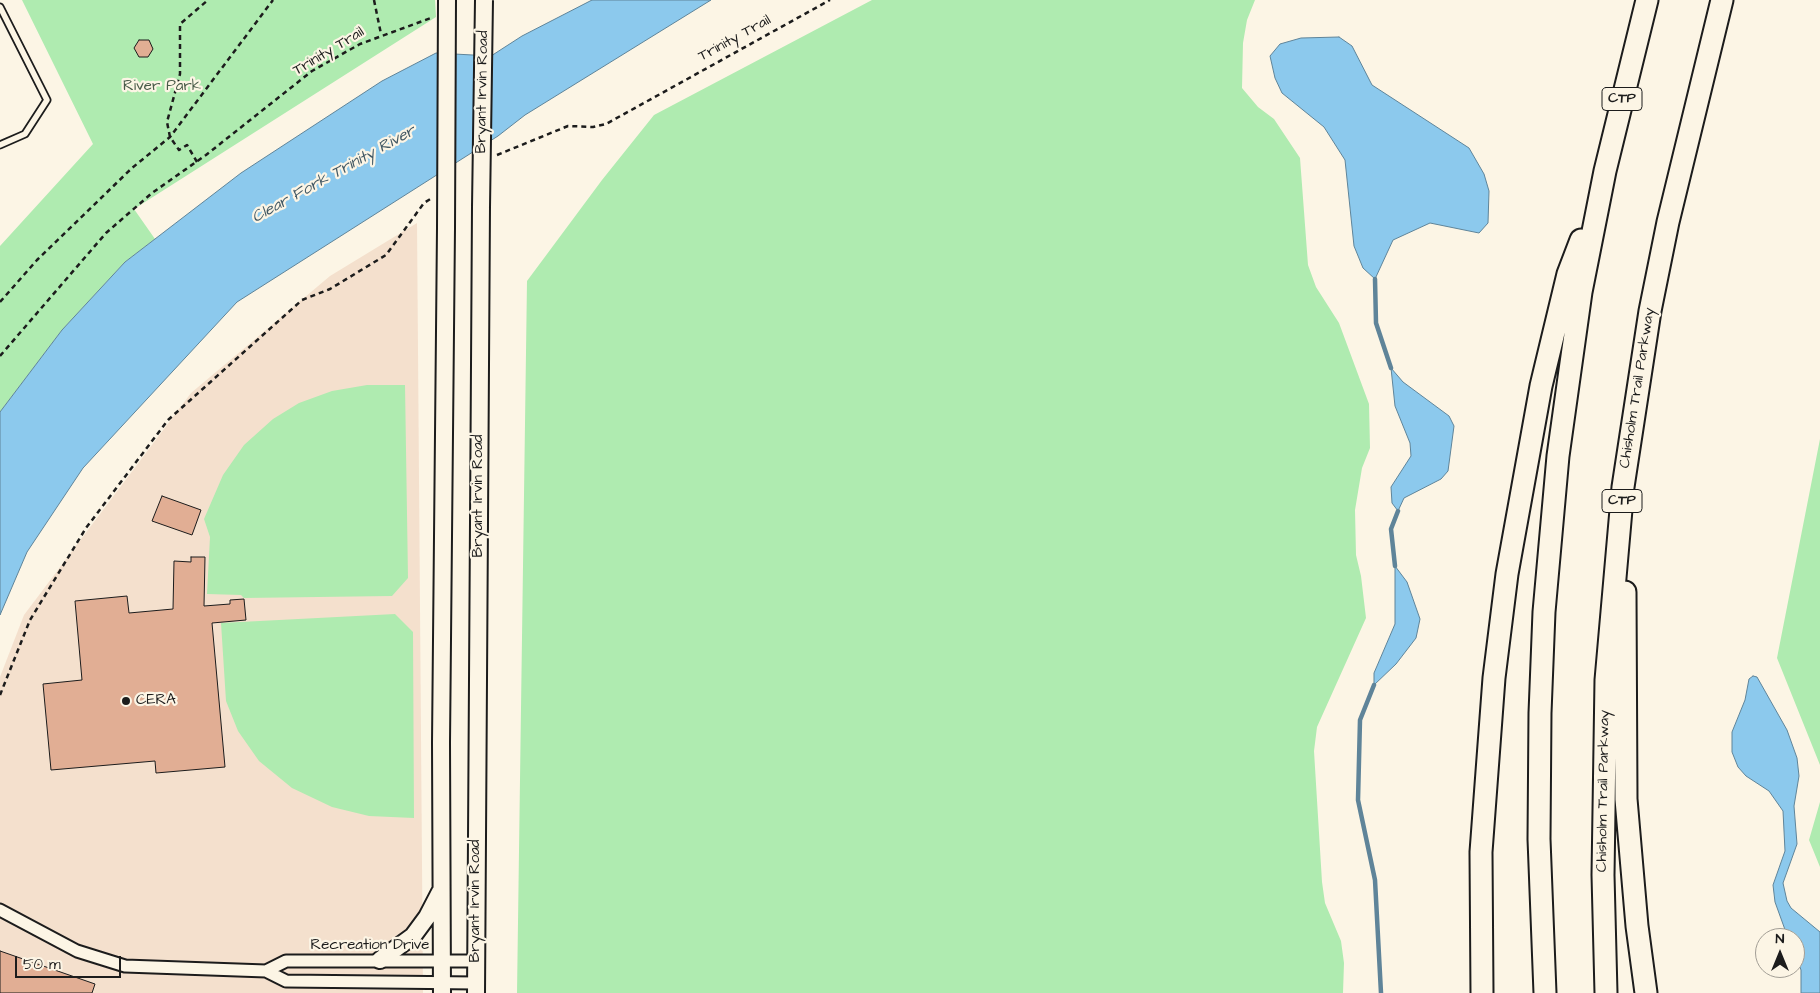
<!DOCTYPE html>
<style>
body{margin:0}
#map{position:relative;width:1820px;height:993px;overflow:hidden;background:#fcf5e5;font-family:"Architects Daughter",sans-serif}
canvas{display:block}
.north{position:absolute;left:1755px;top:928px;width:50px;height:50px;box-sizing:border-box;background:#fcf5e5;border:1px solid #a29e95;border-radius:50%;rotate:0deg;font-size:14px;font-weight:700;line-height:20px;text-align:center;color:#1c1c1c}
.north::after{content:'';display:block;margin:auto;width:18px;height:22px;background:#1c1c1c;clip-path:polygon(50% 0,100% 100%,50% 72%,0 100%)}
.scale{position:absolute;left:15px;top:956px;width:106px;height:22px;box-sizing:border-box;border:2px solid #1c1c1c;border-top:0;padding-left:6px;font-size:15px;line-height:18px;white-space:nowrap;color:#1c1c1c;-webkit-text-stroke:4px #fcf5e5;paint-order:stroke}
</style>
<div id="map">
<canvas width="1820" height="993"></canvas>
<div class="north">N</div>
<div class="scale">50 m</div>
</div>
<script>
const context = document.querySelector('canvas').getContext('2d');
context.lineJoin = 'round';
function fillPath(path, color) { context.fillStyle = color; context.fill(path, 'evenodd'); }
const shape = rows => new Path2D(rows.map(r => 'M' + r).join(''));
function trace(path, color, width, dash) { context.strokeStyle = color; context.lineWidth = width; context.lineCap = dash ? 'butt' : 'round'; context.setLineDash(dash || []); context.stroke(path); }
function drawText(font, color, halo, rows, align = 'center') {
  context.font = font + ' "Architects Daughter",sans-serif'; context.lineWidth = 4.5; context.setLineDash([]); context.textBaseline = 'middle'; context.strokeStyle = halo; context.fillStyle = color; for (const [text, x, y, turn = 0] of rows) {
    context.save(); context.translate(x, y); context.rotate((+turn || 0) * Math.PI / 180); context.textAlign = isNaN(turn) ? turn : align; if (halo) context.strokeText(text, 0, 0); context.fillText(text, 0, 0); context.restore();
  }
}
fillPath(shape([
 [417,223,423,993,0,993,0,677,24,615,191,393,330,276]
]), '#f4e0cd');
fillPath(shape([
 [22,0,435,0,436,17,134,209,155,239,125,262,62,330,0,412,0,246,93,144],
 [872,0,1255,0,1247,20,1243,43,1242,88,1258,107,1274,119,1300,158,1308,265,1316,287,1339,323,1369,404,1370,448,1362,468,1355,510,1356,555,1361,576,1366,618,1317,727,1314,751,1322,882,1325,903,1341,941,1344,963,1343,993,517,993,527,281,602,180,654,115],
 [367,385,405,385,408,578,392,596,244,598,241,595,207,594,210,537,204,519,223,475,244,445,273,419,299,403,332,391],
 [1820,439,1820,765,1777,658],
 [395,614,413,632,414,818,369,816,332,807,292,788,259,761,238,731,226,701,221,623],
 [1820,802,1820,867,1809,840]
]), '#afebb0');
const water = shape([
 [592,0,711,0,525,115,498,136,237,302,83,468,27,552,0,615,0,412,62,330,125,262,241,173,382,81,436,53,491,56,522,36,592,0],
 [1339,37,1352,46,1372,85,1469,148,1484,174,1489,191,1488,223,1479,233,1430,223,1393,240,1375,279,1363,268,1354,246,1345,160,1324,127,1282,93,1275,78,1270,56,1280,44,1301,38,1339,37],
 [1391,368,1403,382,1449,416,1454,426,1448,471,1441,479,1404,498,1398,511,1392,503,1391,487,1411,456,1410,443,1395,406,1391,368],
 [1395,566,1407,582,1420,619,1416,638,1396,664,1374,685,1374,673,1395,624,1395,566],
 [1753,676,1757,677,1787,730,1797,758,1799,776,1794,806,1797,844,1783,883,1787,901,1791,908,1820,932,1820,993,1801,993,1801,970,1795,953,1795,938,1788,938,1775,902,1773,885,1785,851,1783,811,1769,791,1746,776,1738,767,1732,752,1732,732,1745,700,1749,679,1753,676]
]);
fillPath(water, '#8cc9ed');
trace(water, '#5f8499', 1);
trace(shape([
 [1375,279,1376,323,1391,368],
 [1395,566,1391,529,1398,511],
 [1374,685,1360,720,1358,800,1375,880,1381,993]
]), '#5f8499', 4.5);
const building = shape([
 [139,40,149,40,153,49,148,57,139,57,134,48,139,40],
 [162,496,201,510,192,535,152,521,162,496],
 [191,557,205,557,204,606,230,604,230,600,244,599,246,620,212,623,225,767,156,773,155,761,51,770,43,684,82,680,75,601,127,596,129,613,173,609,174,561,191,562,191,557],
 [0,951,95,984,92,993,0,993,0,951]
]);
fillPath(building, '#e1ae94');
trace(building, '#1c1c1c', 1);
const lane = shape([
 [0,7,47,100,25,134,0,145]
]);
const street = shape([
 [0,910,77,951,125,966,266,971,286,981,476,983],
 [266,971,286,961,476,961]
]);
const secondary = shape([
 [380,960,413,936,427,917,440,892],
 [442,993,441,742,446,228],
 [476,993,481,207]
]);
const highway = shape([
 [1625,592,1626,799,1637,926,1646,993],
 [1482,993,1481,852,1494,678,1507,574,1541,386,1568,274,1581,240],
 [1545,993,1539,839,1540,713,1544,612,1558,456,1581,292,1605,171,1647,0],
 [1606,993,1603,875,1606,680,1623,487,1650,311,1668,222,1722,0]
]);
trace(lane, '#1c1c1c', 9);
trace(street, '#1c1c1c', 15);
trace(secondary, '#1c1c1c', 20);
trace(highway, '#1c1c1c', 25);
trace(shape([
 [374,0,381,34],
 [497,155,568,126,593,127,606,124,830,0],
 [197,162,187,145,179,150,170,137,167,122,180,74,180,24,208,0],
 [0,302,37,260,132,168,170,137,273,0],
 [0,356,106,233,152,193,206,155,312,71,360,44,431,18],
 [0,695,30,620,86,528,168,420,302,300,330,289,386,255,424,203,432,198]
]), '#1c1c1c', 2.5, [5, 4]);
trace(lane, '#fcf5e5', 5.5);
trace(street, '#fcf5e5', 11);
trace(secondary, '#fcf5e5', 16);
trace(highway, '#fcf5e5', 21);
const secondaryBridge = shape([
 [481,207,484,0],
 [446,228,447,0]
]);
trace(secondaryBridge, '#1c1c1c', 20, []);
trace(secondaryBridge, '#fcf5e5', 16);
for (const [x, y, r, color] of [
 [126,701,5,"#1c1c1c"]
]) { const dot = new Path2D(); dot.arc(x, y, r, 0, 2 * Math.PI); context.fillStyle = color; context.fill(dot); trace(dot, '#fcf5e5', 2); }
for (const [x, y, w] of [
 [1622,99,40],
 [1622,501,40]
]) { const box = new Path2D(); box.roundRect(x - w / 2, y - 11.5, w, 23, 4); context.fillStyle = '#fcf5e5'; context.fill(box); trace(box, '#1c1c1c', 1); }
drawText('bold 14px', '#1c1c1c', null, [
 ["CTP",1622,99],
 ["CTP",1622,501]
]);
drawText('15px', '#1c1c1c', '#fcf5e5', [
 ["Trinity Trail",735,39,-29],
 ["Trinity Trail",329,52,-31],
 ["Bryant Irvin Road",483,92,-89],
 ["Chisholm Trail Parkway",1638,388,-81],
 ["Bryant Irvin Road",479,496,-90],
 ["Chisholm Trail Parkway",1604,791,-89],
 ["Bryant Irvin Road",476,901,-90],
 ["Recreation Drive",370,946]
]);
drawText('15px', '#485a48', '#fcf5e5', [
 ["River Park",162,87]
]);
drawText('15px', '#1c1c1c', '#fcf5e5', [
 ["CERA",136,701]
], 'left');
drawText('italic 16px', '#435965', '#fcf5e5', [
 ["Clear Fork Trinity River",334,175,-29]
]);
</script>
